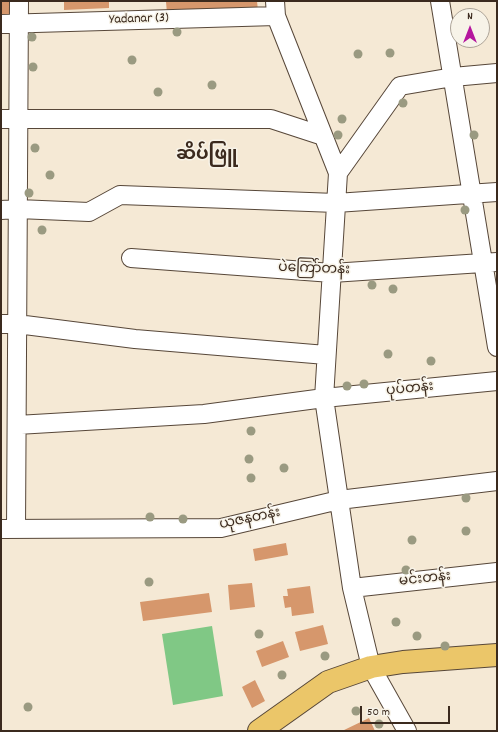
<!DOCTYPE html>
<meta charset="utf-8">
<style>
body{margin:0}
#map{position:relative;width:498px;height:732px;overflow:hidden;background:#f5e9d5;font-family:Dekko,sans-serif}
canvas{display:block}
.frame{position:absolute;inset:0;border:2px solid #3b2a1e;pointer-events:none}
.north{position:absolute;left:450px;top:8px;width:40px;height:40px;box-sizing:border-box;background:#f7f3e8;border:1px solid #aca397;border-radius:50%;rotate:0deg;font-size:11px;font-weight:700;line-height:16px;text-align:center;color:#3b2a1e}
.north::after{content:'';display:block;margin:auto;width:14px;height:18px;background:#b5179e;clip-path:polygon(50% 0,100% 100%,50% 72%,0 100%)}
.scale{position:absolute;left:360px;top:706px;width:90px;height:18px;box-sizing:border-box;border:2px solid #3b2a1e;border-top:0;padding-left:5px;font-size:12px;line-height:14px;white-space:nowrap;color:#3b2a1e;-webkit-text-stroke:3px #f7f3e8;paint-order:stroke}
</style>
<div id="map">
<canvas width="498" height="732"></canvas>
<div class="frame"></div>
<div class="north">N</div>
<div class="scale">50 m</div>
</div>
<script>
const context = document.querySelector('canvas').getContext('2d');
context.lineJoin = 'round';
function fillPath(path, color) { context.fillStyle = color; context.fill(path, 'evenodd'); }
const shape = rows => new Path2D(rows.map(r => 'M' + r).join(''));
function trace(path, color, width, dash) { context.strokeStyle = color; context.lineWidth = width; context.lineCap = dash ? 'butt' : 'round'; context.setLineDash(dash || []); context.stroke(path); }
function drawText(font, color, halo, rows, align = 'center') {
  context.font = font + ' Dekko,"Noto Sans Myanmar",sans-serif'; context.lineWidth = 3; context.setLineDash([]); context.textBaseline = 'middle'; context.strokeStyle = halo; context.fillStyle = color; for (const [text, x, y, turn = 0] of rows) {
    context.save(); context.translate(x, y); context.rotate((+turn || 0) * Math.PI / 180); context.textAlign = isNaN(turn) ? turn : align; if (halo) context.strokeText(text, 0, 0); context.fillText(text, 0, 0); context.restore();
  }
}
fillPath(shape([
 [212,626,223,696,173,705,162,634]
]), '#80c885');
fillPath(shape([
 [1,1,9,1,9,19,1,19],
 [64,1,109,1,109,8,64,10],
 [210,1,257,1,258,11,167,13,166,2],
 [286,543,288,555,255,561,253,549],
 [252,583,255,607,230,610,228,585],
 [310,586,314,613,292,616,291,607,285,608,283,596,288,596,287,589],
 [209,593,212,612,143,621,140,602],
 [323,625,328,644,300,651,295,632],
 [283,641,289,657,262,667,256,651],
 [255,680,265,701,252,708,242,687],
 [369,718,375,731,342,731]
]), '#d6976c');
const minor = shape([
 [275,1,276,16,338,173,324,398,352,588,371,667,407,731],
 [440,1,497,347],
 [1,24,276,16],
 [1,119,271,119,323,136],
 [338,173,400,86,453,77,497,73],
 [1,210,18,209,89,212,120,195,336,203,497,192],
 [131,258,332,273,497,262],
 [1,324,17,324,135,339,326,355],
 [17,425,204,414,324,398,497,381],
 [1,529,221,528,339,500,497,481],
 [16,529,19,1],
 [352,588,497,572]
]);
const major = shape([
 [259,731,328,682,371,667,403,662,497,655]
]);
trace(minor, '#574739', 20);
trace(major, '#574739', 24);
trace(minor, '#fff', 18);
trace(major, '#ebc669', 22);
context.fillStyle = '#9a9a81';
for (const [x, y] of [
 [177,32],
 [32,37],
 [390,53],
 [358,54],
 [132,60],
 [33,67],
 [212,85],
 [158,92],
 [403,103],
 [342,119],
 [338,135],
 [474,135],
 [35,148],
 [50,175],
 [29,193],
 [465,210],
 [42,230],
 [372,285],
 [393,289],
 [388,354],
 [431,361],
 [364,384],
 [347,386],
 [251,431],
 [249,459],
 [284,468],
 [251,478],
 [466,498],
 [150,517],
 [183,519],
 [466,531],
 [412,540],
 [406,570],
 [149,582],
 [396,622],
 [259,634],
 [417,636],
 [445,646],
 [325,656],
 [282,675],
 [28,707],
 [356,711],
 [379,724]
]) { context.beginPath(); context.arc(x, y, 4.5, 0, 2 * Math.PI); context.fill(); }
drawText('14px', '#3b2a1e', '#f7f3e8', [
 ["Yadanar (3)",139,20,-2],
 ["ပဲကြော်တန်း",314,270,2],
 ["ပုပ်တန်း",410,390,-6],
 ["ယုဇနတန်း",250,520,-12],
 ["မင်းတန်း",425,580,-6]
]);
drawText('bold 18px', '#3b2a1e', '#f7f3e8', [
 ["ဆိပ်ဖြူ",207,157]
]);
</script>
